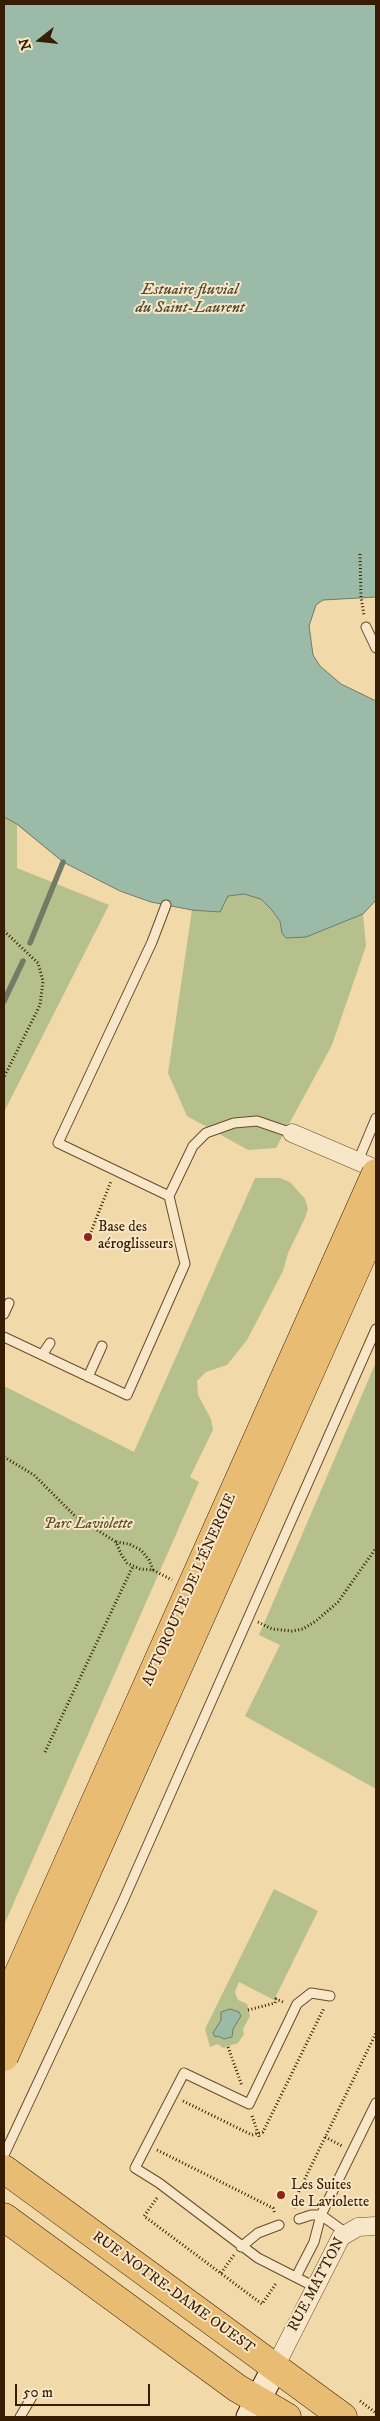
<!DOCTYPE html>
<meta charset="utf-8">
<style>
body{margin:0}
#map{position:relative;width:380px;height:2421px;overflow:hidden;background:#f2d9a9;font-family:"IM FELL DW Pica",serif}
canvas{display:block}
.frame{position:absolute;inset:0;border:5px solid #371d03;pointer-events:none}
.north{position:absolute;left:15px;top:15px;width:50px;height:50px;-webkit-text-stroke:4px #f7e6c7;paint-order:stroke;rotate:254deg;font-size:14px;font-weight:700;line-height:20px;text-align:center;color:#371d03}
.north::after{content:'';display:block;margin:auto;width:18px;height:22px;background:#371d03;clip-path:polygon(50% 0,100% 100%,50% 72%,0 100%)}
.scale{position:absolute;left:15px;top:2384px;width:135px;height:22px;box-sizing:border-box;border:2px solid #371d03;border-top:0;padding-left:6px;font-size:15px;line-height:18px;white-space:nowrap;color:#371d03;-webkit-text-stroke:4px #f7e6c7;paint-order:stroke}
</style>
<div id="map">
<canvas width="380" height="2421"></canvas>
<div class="frame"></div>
<div class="north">N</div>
<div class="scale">50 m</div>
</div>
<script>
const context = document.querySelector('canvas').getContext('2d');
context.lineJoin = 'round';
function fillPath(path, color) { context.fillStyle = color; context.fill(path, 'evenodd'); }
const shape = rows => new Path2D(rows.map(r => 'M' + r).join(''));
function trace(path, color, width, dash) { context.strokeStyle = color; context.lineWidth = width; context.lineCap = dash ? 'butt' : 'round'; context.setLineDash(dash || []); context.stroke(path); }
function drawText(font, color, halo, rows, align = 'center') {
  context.font = font + ' "IM FELL DW Pica",serif'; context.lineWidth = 4; context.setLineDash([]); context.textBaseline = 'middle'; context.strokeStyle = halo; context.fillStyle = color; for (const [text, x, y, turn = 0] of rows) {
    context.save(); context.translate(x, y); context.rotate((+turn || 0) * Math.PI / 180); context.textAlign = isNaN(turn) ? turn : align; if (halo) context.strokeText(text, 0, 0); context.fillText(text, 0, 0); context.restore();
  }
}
fillPath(shape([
 [4,356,376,597,323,600,316,605,309,626,313,655,320,666,341,684,376,701,376,900,363,914,366,946,332,1045,276,1148,248,1150,187,1116,168,1073,192,910,151,902,120,891,63,862,17,825,17,868,109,905,4,1112],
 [255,1178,280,1178,290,1182,305,1199,308,1209,305,1218,288,1253,283,1271,247,1340,227,1365,206,1372,197,1381,198,1395,211,1419,213,1430,190,1477,199,1482,4,1925,4,1386,134,1452],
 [376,1362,376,1789,245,1716,280,1645,259,1635],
 [274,1889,318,1911,274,2000,239,1982,235,1992,238,2000,247,2004,250,2016,243,2029,244,2034,238,2043,223,2048,218,2044,210,2047,205,2029]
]), '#b5c08c');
const water = shape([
 [4,4,376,4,376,597,323,600,316,605,309,626,313,655,320,666,341,684,376,701,376,900,363,914,306,937,286,938,282,933,280,921,271,909,261,899,244,894,228,896,220,912,192,910,151,902,120,891,63,862,17,824,4,817,4,4],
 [230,2009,239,2012,241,2016,233,2029,232,2037,224,2039,218,2036,215,2037,213,2033,221,2020,221,2012,230,2009]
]);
fillPath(water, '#9bbaa8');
trace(water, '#737b66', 1);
trace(shape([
 [30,943,63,862],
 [4,1001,23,961]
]), '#737b66', 5.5);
const lane = shape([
 [366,627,376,648],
 [166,905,152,942,58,1143,169,1196,193,1146,206,1133,234,1123,257,1121,292,1133],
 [358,1161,376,1118],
 [4,1314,9,1303],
 [4,1337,127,1395,185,1264,169,1196],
 [42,1355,50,1343],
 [88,1377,102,1346],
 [4,2155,123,1901,376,1329],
 [299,2219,311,2215,321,2215,346,2233],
 [241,2247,258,2233,279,2225],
 [296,2277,314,2242,321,2215,376,2103],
 [315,2287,258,2258,159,2183,135,2168,184,2073,249,2104,297,2004,311,1993,330,1996],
 [20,2417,33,2395]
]);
const street = shape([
 [292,1133,376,1169],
 [275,2367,341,2237,358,2227,376,2226]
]);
const secondary = shape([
 [249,2417,275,2367]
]);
const primary = shape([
 [4,2169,343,2417],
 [4,2217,237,2388,287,2417]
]);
trace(lane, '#664c2c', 11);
trace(street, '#664c2c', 19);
trace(secondary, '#371d03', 27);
trace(primary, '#371d03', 29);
trace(shape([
 [360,554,361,597,364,615],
 [4,931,38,963,43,981,40,1005,4,1077],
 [91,1232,111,1181],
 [4,1457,34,1475,75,1516,116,1542],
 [153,1570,149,1560,141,1550,129,1544,116,1542,121,1554,127,1563,140,1569,153,1570,172,1580],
 [258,1622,272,1629,292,1631,303,1629,316,1621,338,1602,376,1548],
 [45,1752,133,1566],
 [248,2010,275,2003,276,1999,283,2002],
 [228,2047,242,2086],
 [183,2101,252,2135,263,2132,324,2008],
 [252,2116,260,2139],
 [325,2137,342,2146],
 [157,2150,273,2208,275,2214],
 [157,2198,144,2216,262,2304,277,2282],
 [296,2208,294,2201,376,2033],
 [221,2273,234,2255],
 [360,2401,376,2413]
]), '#371d03', 3, [1, 2.5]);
trace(lane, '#f7e6c7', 9);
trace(street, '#f7e6c7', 18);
trace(secondary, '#f7e6c7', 25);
trace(primary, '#e9bc74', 28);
const highwayBridge = shape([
 [4,2006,376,1173],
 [4,2057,376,1224]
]);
trace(highwayBridge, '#371d03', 29, []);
trace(highwayBridge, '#e9bc74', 28);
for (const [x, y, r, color] of [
 [88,1237,5,"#8f2418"],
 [281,2195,5,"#8f2418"]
]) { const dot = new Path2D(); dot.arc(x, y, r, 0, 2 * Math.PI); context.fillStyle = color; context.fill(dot); trace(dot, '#f7e6c7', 2); }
drawText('15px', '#371d03', '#f7e6c7', [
 ["Base des",98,1228],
 ["aéroglisseurs",98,1245],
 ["Les Suites",291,2186],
 ["de Laviolette",291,2203]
], 'left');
drawText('italic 15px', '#5d4e2c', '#f7e6c7', [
 ["Parc Laviolette",88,1525]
]);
drawText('15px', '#371d03', '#f7e6c7', [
 ["AUTOROUTE DE L'ÉNERGIE",190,1590,-66],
 ["RUE MATTON",317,2285,-62],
 ["RUE NOTRE-DAME OUEST",173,2293,36]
]);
drawText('italic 16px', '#554c35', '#f7e6c7', [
 ["Estuaire fluvial",190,291],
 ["du Saint-Laurent",190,309]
]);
</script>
